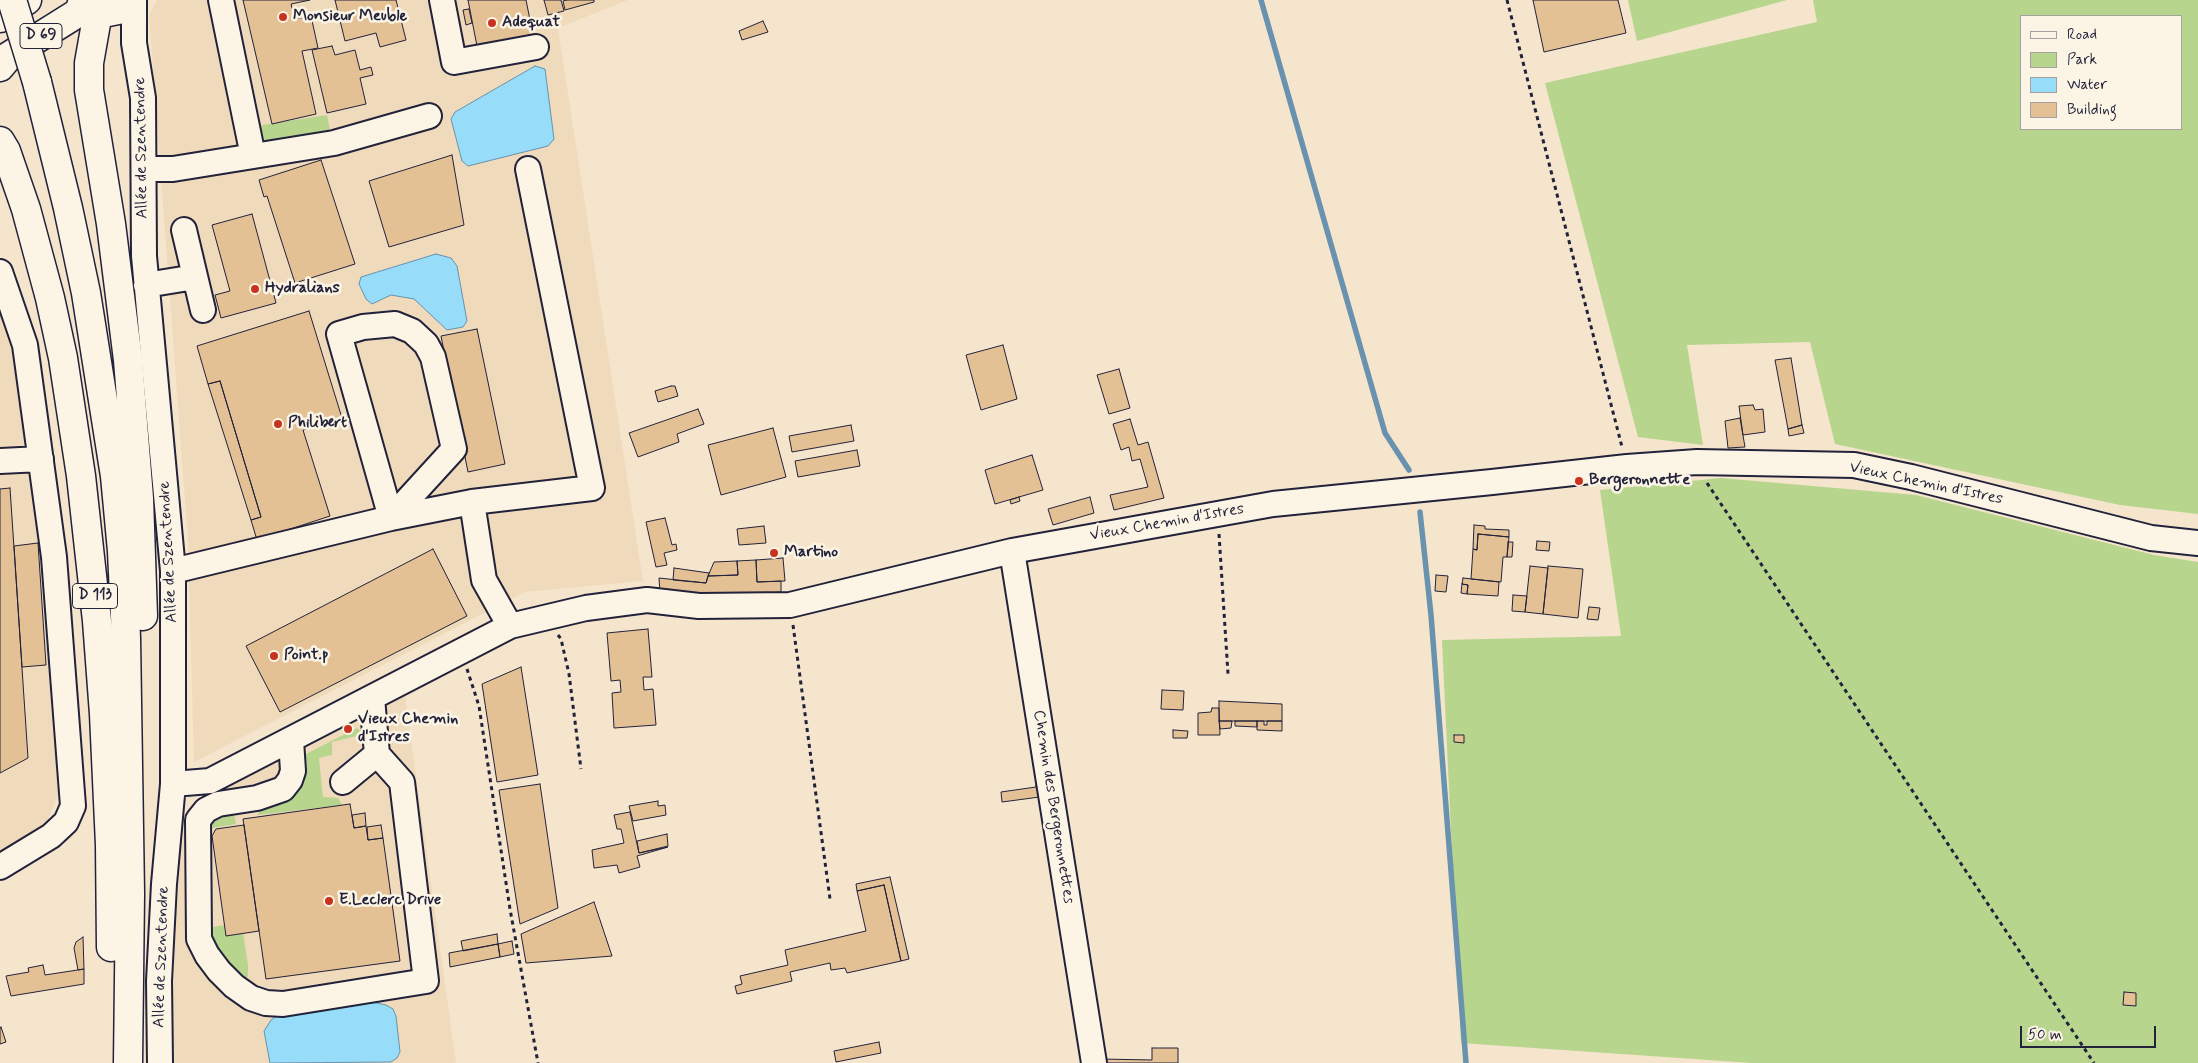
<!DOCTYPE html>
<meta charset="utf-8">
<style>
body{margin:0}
#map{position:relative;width:2198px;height:1063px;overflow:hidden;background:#f5e5cd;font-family:Mynerve,sans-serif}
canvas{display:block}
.legend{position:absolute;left:2020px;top:15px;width:162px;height:115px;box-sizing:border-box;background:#fcf5e5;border:1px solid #a5a1a1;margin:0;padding:6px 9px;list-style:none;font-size:15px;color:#22223b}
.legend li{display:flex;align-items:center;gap:10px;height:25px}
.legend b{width:25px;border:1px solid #a5a1a1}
.scale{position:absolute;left:2020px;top:1026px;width:136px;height:22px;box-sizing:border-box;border:2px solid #22223b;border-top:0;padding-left:6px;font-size:15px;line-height:18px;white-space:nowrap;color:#22223b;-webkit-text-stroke:4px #fcf5e5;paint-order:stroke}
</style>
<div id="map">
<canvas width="2198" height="1063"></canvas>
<ul class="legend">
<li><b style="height:6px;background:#fcf5e5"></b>Road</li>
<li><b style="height:14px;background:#b7d58d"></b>Park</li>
<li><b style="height:14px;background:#97dcf9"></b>Water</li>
<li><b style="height:14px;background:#e4c195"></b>Building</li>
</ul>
<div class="scale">50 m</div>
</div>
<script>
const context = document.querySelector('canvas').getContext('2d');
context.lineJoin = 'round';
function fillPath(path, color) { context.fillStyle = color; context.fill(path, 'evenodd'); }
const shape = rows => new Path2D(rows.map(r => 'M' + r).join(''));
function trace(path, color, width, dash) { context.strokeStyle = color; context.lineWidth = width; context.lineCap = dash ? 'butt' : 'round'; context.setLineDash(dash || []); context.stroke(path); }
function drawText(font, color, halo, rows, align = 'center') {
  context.font = font + ' Mynerve,sans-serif'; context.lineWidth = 5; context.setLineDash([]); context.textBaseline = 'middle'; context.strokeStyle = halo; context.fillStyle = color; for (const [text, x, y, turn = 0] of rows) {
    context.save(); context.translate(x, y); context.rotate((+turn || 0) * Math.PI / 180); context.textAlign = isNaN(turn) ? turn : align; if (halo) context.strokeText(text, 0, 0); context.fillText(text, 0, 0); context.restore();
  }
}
fillPath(shape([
 [157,0,628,0,558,28,643,581,525,592,194,762,188,541,149,15],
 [0,291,17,336,34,450,65,779,42,833,0,855],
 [405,696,456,1063,173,1063,171,1013,182,826,187,814,194,804,210,795]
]), '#f0dabc');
fillPath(shape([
 [1628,0,1787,0,1637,41],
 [1813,0,2198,0,2198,514,2120,505,1835,444,1810,342,1687,345,1703,445,1638,437,1545,83,1817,22],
 [2022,16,2182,16,2182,129,2022,129],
 [327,115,331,135,263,146,260,129,262,125],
 [1721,478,1916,495,2154,555,2198,562,2198,1063,1752,1063,1461,1043,1442,640,1621,636,1600,490],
 [357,728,360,731,357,736,332,742,332,755,319,758,323,797,338,798,342,805,258,815,258,806,302,756],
 [233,808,236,824,207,829,206,821],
 [224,925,226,936,243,933,248,965,248,976,244,981,231,977,207,934,213,927]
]), '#b7d58d');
const water = shape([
 [535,66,545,69,554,139,548,146,468,166,462,161,451,119,455,112,535,66],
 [436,254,451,258,457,266,467,321,463,327,447,330,414,299,391,295,372,304,366,299,359,284,361,277,436,254],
 [372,1002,386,1005,393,1009,396,1016,400,1052,397,1058,391,1062,270,1063,264,1031,271,1020,277,1016,372,1002]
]);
fillPath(water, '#97dcf9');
trace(water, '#6892ad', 1);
trace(shape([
 [1261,0,1385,433,1409,470],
 [1420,512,1431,615,1466,1063]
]), '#6892ad', 5.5);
const building = shape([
 [243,0,310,0,291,4,295,19,311,16,318,48,302,51,316,114,272,124,243,0],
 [335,0,396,0,406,40,380,47,376,33,345,41,335,0],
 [468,0,526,0,533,35,477,46,468,0],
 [544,0,561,0,564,11,548,15,544,0],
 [567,0,594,0,594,2,565,10,563,1,567,0],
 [1533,0,1618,0,1626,33,1544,52,1533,0],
 [469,9,472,23,466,25,463,10,469,9],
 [763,21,768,32,742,40,739,31,763,21],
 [332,46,335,55,355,50,360,70,371,67,373,75,360,78,366,104,327,113,312,50,332,46],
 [452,155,464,225,389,247,369,181,452,155],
 [321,160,355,264,295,283,267,196,264,197,259,180,321,160],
 [252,214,276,303,221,318,215,295,230,291,212,225,252,214],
 [309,311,342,418,303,430,330,516,257,540,251,520,261,517,220,381,208,384,197,346,309,311],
 [477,329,505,464,468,472,441,336,477,329],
 [1003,345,1017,399,981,410,966,355,1003,345],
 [1791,358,1802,425,1788,429,1775,360,1791,358],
 [1119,369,1130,408,1109,414,1097,375,1119,369],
 [220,381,261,517,251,520,208,384,220,381],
 [671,386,675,386,678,396,658,402,655,391,671,386],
 [1753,405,1755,410,1763,409,1765,432,1743,435,1739,406,1753,405],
 [698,409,704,424,677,434,679,442,638,457,629,433,698,409],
 [1740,418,1745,447,1728,448,1725,421,1740,418],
 [1130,419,1138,445,1148,442,1164,498,1114,510,1110,495,1148,487,1140,459,1132,461,1129,447,1121,450,1113,424,1130,419],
 [851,425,854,441,792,452,789,436,851,425],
 [1802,425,1804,433,1789,436,1788,429,1802,425],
 [773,428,786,477,721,495,708,445,773,428],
 [857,450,860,466,798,477,795,461,857,450],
 [1032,455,1043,490,995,504,985,470,1032,455],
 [10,488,28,758,0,773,0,489,10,488],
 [1019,497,1020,501,1011,504,1010,500,1019,497],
 [1090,497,1094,513,1053,525,1048,509,1090,497],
 [665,518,672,545,676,544,677,550,664,553,667,565,656,567,646,522,665,518],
 [1474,525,1485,526,1485,529,1509,530,1509,537,1478,534,1477,550,1473,549,1474,525],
 [764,526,766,543,739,545,737,529,764,526],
 [1478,534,1509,537,1507,557,1503,557,1501,582,1471,579,1473,549,1477,550,1478,534],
 [1537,541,1550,542,1549,551,1536,550,1537,541],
 [1508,542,1513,542,1512,557,1507,557,1508,542],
 [38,543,46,665,22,667,14,546,38,543],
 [433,549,467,616,280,712,246,646,433,549],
 [783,558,785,581,757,582,756,560,783,558],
 [756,560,757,582,781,581,781,592,699,597,660,592,659,578,706,583,708,576,738,575,737,561,756,560],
 [737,561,738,575,708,576,714,562,737,561],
 [1530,566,1548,568,1543,614,1525,612,1530,566],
 [1548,566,1583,569,1578,618,1543,614,1548,566],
 [674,568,709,573,706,583,673,580,674,568],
 [1436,575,1448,576,1446,592,1435,591,1436,575],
 [1463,578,1499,582,1498,596,1467,594,1468,585,1462,584,1463,578],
 [1462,584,1468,585,1467,594,1461,593,1462,584],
 [1513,595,1527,596,1525,612,1512,611,1513,595],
 [1589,607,1600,608,1598,620,1587,619,1589,607],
 [648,629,652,677,643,677,644,690,653,689,656,725,614,728,612,693,621,692,620,680,611,681,607,633,648,629],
 [521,667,538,775,497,782,482,684,521,667],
 [1162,690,1184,691,1183,710,1161,709,1162,690],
 [1219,701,1282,704,1282,721,1219,721,1219,701],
 [1212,708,1219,708,1220,735,1198,735,1198,713,1211,712,1212,708],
 [1219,721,1232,721,1231,728,1220,729,1219,721],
 [1235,721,1257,721,1257,727,1235,726,1235,721],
 [1257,721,1264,721,1264,725,1267,725,1267,721,1282,721,1282,731,1257,730,1257,721],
 [1173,730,1188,731,1187,738,1173,738,1173,730],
 [1454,735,1464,735,1464,743,1454,742,1454,735],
 [1044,781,1047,796,1002,802,1001,792,1036,787,1036,782,1044,781],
 [540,784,558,908,520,924,499,790,540,784],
 [658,801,658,806,665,805,666,815,633,821,629,806,658,801],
 [350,804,354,828,366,826,368,840,383,838,400,961,266,979,243,819,350,804],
 [630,812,639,853,668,847,637,856,640,867,619,873,617,865,594,868,592,850,624,843,621,829,617,829,614,815,630,812],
 [365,813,366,826,354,828,352,815,365,813],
 [244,825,259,931,226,936,212,836,216,829,244,825],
 [381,825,383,838,368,840,367,827,381,825],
 [667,834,668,846,639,853,637,841,667,834],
 [890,877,909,959,901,961,884,885,857,891,856,884,890,877],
 [884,885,901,961,847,973,845,968,831,970,830,963,790,972,792,981,737,994,735,986,742,984,740,976,788,965,785,950,866,931,857,891,884,885],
 [594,902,612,956,526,963,521,934,594,902],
 [497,934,498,944,463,951,461,941,497,934],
 [83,937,84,969,78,970,74,948,76,942,83,937],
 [512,941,514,954,500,957,498,944,512,941],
 [498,944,500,957,450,967,449,953,498,944],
 [43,965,45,975,84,969,84,984,11,996,6,976,29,972,28,968,43,965],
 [2124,992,2136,993,2136,1006,2123,1005,2124,992],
 [1,1027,6,1042,0,1044,0,1028,1,1027],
 [879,1042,881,1053,836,1062,834,1051,879,1042],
 [1152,1048,1178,1048,1178,1063,1102,1063,1101,1059,1152,1060,1152,1048]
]);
fillPath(building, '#e4c195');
trace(building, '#22223b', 1);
const minor = shape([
 [134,0,134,43,143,98,144,256,173,571,173,784,164,884,159,981,160,1063],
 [221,0,253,156],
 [442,0,454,62,536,47],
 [144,169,173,169,334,143,429,116],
 [184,230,203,310],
 [0,272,25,345,54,557,73,806,66,822,51,836,0,867],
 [146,285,195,277],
 [0,461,41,459],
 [472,502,592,488,528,169],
 [1012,551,1094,1063],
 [173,571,391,518,454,449,433,357,426,344,412,331,395,324,363,327,339,334,391,518,472,502,484,580,510,626],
 [291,740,293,771,290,780,283,789,257,798,218,804,206,810,198,820,199,939,207,955,219,971,234,986,251,998,266,1003,283,1004,426,981,402,782,377,754],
 [343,782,377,754,372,698],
 [173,784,210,781,510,626,586,608,647,600,699,606,790,605,1012,551,1273,504,1492,482,1627,467,1697,462,1854,465,1911,477,2151,538,2198,543]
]);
const major = shape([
 [81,6,90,11,108,12,118,10,132,0],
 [98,12,89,63,89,90,111,224,128,360,139,498,143,616],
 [0,18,27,0],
 [0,67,9,56,84,9],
 [37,82,68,208,86,293,115,476,122,551,126,638,130,894,128,1063],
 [0,141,6,151,26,209,50,298,63,358,81,476,97,621,104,714,110,845,111,947]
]);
trace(minor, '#22223b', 28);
trace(major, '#22223b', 31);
trace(shape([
 [1507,0,1622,447],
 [1707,483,2094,1063],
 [1219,534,1228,674],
 [793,625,830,899],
 [558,635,561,639,569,674,581,769],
 [467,669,479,706,510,909,538,1063]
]), '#22223b', 3, [4, 4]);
trace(minor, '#fcf5e5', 24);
trace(major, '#fcf5e5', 28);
const majorBridge = shape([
 [12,0,37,82]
]);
trace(majorBridge, '#22223b', 31, []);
trace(majorBridge, '#fcf5e5', 28);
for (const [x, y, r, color] of [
 [283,17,5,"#c8321e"],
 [492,23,5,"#c8321e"],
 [255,289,5,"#c8321e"],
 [278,424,5,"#c8321e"],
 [1579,481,5,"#c8321e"],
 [774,553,5,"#c8321e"],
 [274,656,5,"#c8321e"],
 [348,729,5,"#c8321e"],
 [329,901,5,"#c8321e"]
]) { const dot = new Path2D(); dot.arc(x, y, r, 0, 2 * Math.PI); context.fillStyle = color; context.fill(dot); trace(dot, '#fcf5e5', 2); }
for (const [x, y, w] of [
 [41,36,42],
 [95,596,45]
]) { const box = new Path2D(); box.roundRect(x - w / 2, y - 12.5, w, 25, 4); context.fillStyle = '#fcf5e5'; context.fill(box); trace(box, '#22223b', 1); }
drawText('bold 15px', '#22223b', null, [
 ["D 69",41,36],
 ["D 113",95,596]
]);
drawText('bold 16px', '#22223b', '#fcf5e5', [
 ["Monsieur Meuble",293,17],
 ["Adequat",502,23],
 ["Hydralians",265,289],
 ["Philibert",288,424],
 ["Bergeronnette",1589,481],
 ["Martino",784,553],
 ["Point.p",284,656],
 ["Vieux Chemin",358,720],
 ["d'Istres",358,738],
 ["E.Leclerc Drive",339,901]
], 'left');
drawText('16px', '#22223b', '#fcf5e5', [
 ["Allée de Szentendre",142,148,-91],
 ["Vieux Chemin d'Istres",1926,484,12],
 ["Vieux Chemin d'Istres",1167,523,-10],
 ["Allée de Szentendre",169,552,-93],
 ["Chemin des Bergeronnettes",1053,807,81],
 ["Allée de Szentendre",162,957,-88]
]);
</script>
